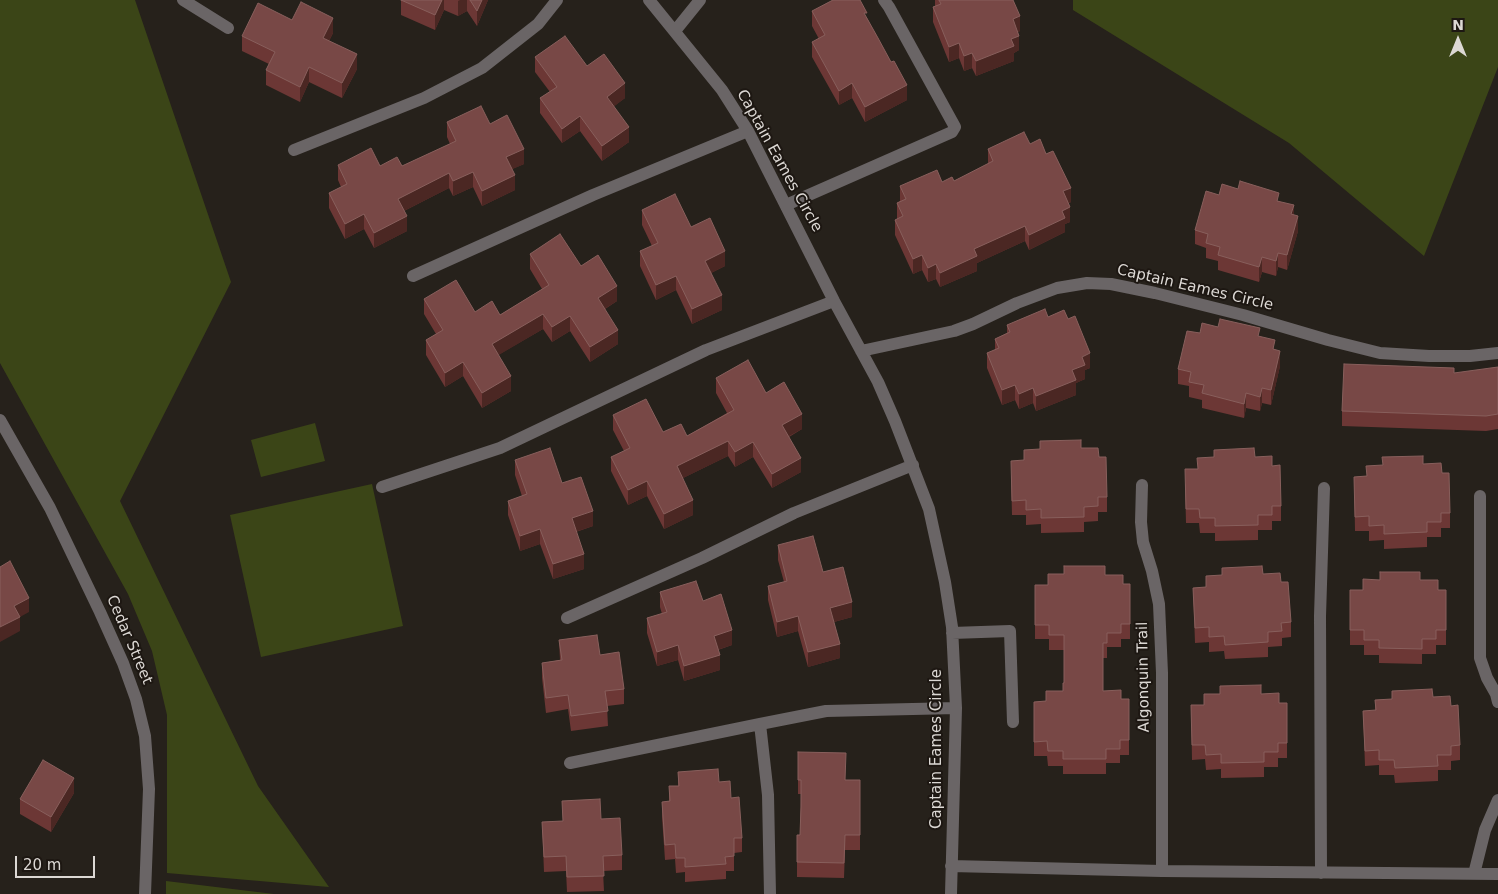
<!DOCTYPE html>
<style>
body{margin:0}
#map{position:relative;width:1498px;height:894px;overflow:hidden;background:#26211b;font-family:"DejaVu Sans",sans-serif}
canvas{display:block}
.north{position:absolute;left:1433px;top:15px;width:50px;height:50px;-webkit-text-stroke:4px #1d1712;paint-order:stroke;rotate:0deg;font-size:14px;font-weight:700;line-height:20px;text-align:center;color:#dcd8d4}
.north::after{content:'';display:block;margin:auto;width:18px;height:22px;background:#dcd8d4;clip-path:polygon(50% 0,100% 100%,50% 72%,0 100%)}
.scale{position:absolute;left:15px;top:856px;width:80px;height:22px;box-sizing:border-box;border:2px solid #dcd8d4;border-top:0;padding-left:6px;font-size:15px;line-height:18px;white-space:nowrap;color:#dcd8d4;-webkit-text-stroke:4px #1d1712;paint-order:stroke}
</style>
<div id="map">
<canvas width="1498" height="894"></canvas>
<div class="north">N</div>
<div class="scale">20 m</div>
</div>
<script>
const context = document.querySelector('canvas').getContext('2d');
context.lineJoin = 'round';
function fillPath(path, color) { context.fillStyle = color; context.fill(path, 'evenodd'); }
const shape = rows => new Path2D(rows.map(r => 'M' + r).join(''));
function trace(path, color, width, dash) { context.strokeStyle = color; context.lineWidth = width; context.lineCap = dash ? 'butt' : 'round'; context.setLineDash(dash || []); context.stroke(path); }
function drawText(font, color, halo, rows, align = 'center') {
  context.font = font + ' "DejaVu Sans",sans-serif'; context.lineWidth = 4; context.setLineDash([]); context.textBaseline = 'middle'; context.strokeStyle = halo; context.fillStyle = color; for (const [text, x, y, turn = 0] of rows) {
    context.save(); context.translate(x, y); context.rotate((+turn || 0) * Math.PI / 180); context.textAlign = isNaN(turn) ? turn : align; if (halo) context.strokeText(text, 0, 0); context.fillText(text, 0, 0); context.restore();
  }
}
fillPath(shape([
 [0,0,135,0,231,282,120,501,258,786,329,887,167,873,167,715,152,651,128,594,0,363],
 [1073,0,1498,0,1498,67,1424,256,1289,143,1073,10],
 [315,423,325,461,261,477,251,440],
 [372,484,403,626,261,657,230,515],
 [166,881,274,894,166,894]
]), '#3b4517');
trace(shape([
 [183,0,228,28],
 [649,0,722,90,748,131,834,301,878,382,895,421,929,509,945,582,952,627,956,708,951,894],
 [675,31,700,0],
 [294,150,424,98,482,68,538,24,557,0],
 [786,205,952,132,955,127,889,7,884,0],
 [413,276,593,195,748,131],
 [861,351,954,331,973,324,1017,303,1057,288,1087,283,1111,284,1155,293,1243,315,1328,340,1380,353,1429,356,1470,356,1498,353],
 [0,420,50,508,100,612,123,663,136,699,145,736,149,789,145,894],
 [1142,485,1141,522,1143,542,1152,571,1159,604,1162,673,1162,871],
 [382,487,500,448,706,350,834,301],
 [1480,496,1480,658,1487,678,1496,694,1498,702],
 [567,618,702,558,794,513,913,465],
 [952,633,1010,631,1013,722],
 [570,763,760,724],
 [951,866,1162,871,1498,874],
 [1321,873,1320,616,1324,488],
 [1474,874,1485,830,1498,800],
 [770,894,768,795,760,724,826,711,956,708]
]), '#6a6566', 12);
fillPath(shape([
 [401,0,488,0,477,26,467,11,458,16,444,10,435,30,401,15],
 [935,0,1013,0,1020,31,1018,32,1019,50,1014,53,1014,61,976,76,972,68,964,71,959,58,949,62,933,22,933,7,935,6],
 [812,11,867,18,907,100,865,122,852,98,839,105,812,57,812,42,819,39,812,26],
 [292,20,333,33,329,41,357,69,342,98,309,82,300,102,266,85,266,70,269,64,242,51,242,36],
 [535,57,587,66,625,98,614,106,629,142,602,161,580,131,562,143,540,113,540,98,550,92,535,72],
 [447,122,490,124,524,164,512,169,515,190,482,206,473,187,453,196,449,188,404,211,407,231,374,248,364,229,345,239,329,208,329,193,341,187,338,180,338,165,402,166,450,144,447,137],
 [1030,144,1071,202,1069,203,1070,222,1065,224,1065,232,1029,250,1025,241,977,263,977,271,940,287,936,279,928,282,922,270,913,274,895,235,895,220,897,219,897,203,900,201,900,186,954,181,988,164,988,149],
 [1219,195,1279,201,1294,215,1298,231,1287,270,1278,267,1276,276,1262,272,1259,282,1218,270,1218,261,1206,258,1206,248,1195,244,1195,230],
 [642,210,691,227,725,266,711,273,722,310,692,324,676,290,656,300,640,266,640,251,652,246,642,225],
 [530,254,581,266,617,301,605,309,618,344,590,362,570,331,552,342,543,329,498,355,511,391,482,408,463,376,445,387,426,355,426,340,436,334,424,314,424,299,475,312,500,315,542,289,530,269],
 [1048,317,1090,368,1085,370,1085,379,1076,383,1076,395,1036,411,1033,403,1019,409,1015,400,1002,405,987,368,987,353,995,350,995,339,1007,333,1007,325],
 [1200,333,1260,337,1275,350,1280,366,1271,405,1262,403,1260,411,1246,408,1244,418,1202,408,1202,400,1189,397,1189,386,1178,384,1178,369],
 [1498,367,1498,429,1486,431,1342,426,1342,411],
 [716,378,766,393,802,429,789,437,801,472,772,488,753,457,735,467,728,456,683,478,693,515,664,529,647,496,628,505,611,471,611,457,624,451,613,430,613,415,663,432,687,436,727,413,716,393],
 [1081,448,1099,457,1107,497,1107,512,1098,512,1098,521,1084,522,1084,532,1041,533,1041,524,1026,525,1026,515,1012,515,1011,476,1024,460],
 [1255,457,1272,466,1281,506,1281,521,1272,521,1272,530,1258,530,1258,540,1215,541,1215,533,1200,533,1199,523,1186,523,1185,484,1197,469],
 [515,460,562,483,593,526,576,532,584,569,553,579,540,544,520,551,508,515,508,501,522,496,515,475],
 [1423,464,1442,473,1450,513,1450,528,1441,528,1441,537,1427,537,1427,547,1384,549,1384,540,1369,541,1369,531,1355,531,1354,477,1366,476],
 [778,545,823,572,852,617,834,622,840,658,808,667,798,631,777,637,768,600,768,586,784,582,778,560],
 [1263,574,1281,582,1291,622,1291,637,1282,638,1282,646,1268,647,1268,657,1225,659,1224,651,1209,652,1209,642,1195,643,1193,588,1206,587],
 [1105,575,1123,584,1130,584,1130,639,1121,639,1121,647,1107,647,1107,658,1103,658,1103,691,1121,699,1129,699,1129,755,1120,755,1120,763,1106,763,1106,774,1063,774,1063,766,1048,766,1047,756,1034,756,1034,702,1046,701,1063,691,1064,683,1064,650,1049,650,1049,639,1035,639,1035,585,1048,585],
 [1420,580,1438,590,1446,590,1446,645,1436,645,1436,654,1422,654,1422,664,1379,663,1379,655,1364,655,1364,645,1350,645,1350,590,1363,590],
 [660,592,703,601,732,645,718,650,720,670,684,681,678,660,657,666,647,633,647,618,662,614,660,607],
 [559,640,600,655,624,689,624,704,607,706,608,726,571,731,568,709,546,713,542,678,542,663,560,660],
 [1261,694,1279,703,1287,703,1287,758,1278,758,1278,767,1264,767,1264,777,1221,778,1221,769,1206,770,1205,759,1192,760,1191,705,1204,705],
 [1433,697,1451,706,1460,745,1460,760,1451,761,1451,770,1438,770,1438,781,1395,783,1394,775,1379,775,1379,765,1365,766,1363,711,1375,711,1375,700],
 [798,752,846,780,860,795,860,850,845,850,844,878,797,877,797,835,800,835,801,794,798,794],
 [678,772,719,782,731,798,742,838,742,852,734,853,734,871,726,871,726,879,685,882,685,872,676,873,675,859,665,860,662,817,662,802,669,801,669,786,678,786],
 [74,793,51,832,20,814,20,799],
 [562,801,601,819,622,855,622,870,603,871,604,891,567,892,566,871,544,872,542,822,563,821]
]), '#6c3735');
fillPath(shape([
 [442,0,444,0,444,10,435,30,435,15],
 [460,0,467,0,467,11,458,16,458,1],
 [482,0,488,0,477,26,477,11],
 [1020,16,1020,31,1013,34,1013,19],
 [333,18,333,33,323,53,323,38],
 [1019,36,1019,50,1014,53,1014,61,976,76,976,61,1011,39],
 [959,43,959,58,949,62,949,47],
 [972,53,972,68,964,71,964,56],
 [357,54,357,69,342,98,342,83],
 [309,67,309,82,300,102,300,87],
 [625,83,625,98,607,112,607,97],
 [852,83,852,98,839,105,839,91],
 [907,85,907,100,865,122,865,107],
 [580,116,580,131,562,143,562,129],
 [629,127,629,142,602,161,602,146],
 [524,149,524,164,506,172,506,157],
 [473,172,473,187,453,196,453,181],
 [449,173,449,188,398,214,398,199],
 [515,175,515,190,482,206,482,191],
 [1071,188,1071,202,1063,206,1063,191],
 [1294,205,1294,220,1291,214],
 [1070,207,1070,222,1065,224,1065,232,1029,250,1029,235,1062,211],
 [364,214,364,229,345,239,345,224],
 [407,216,407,231,374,248,374,233],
 [1298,216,1298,231,1287,270,1287,255],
 [1025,226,1025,241,977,263,977,271,940,287,940,273,974,249],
 [725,251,725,266,705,276,705,261],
 [1278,253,1278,267,1276,276,1276,261],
 [922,255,922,270,913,274,913,259],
 [1262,257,1262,272,1259,282,1259,267],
 [936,264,936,279,928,282,928,268],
 [676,276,676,290,656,300,656,285],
 [617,286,617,301,598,313,598,298],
 [722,295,722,310,692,324,692,309],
 [543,314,543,329,492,359,492,344],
 [570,316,570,331,552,342,552,327],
 [618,330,618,344,590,362,590,347],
 [1280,351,1280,366,1271,405,1271,390],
 [1090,353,1090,368,1085,370,1085,379,1076,383,1076,395,1036,411,1036,396,1072,370,1082,357],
 [463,362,463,376,445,387,445,373],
 [511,376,511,391,482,408,482,393],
 [1015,385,1015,400,1002,405,1002,390],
 [1033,388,1033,403,1019,409,1019,394],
 [1262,388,1262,403,1260,411,1260,397],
 [1246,393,1246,408,1244,418,1244,404],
 [802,414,802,429,782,440,782,425],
 [728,441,728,456,677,481,677,466],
 [753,442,753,457,735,467,735,452],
 [801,458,801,472,772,488,772,474],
 [647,481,647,496,628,505,628,490],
 [693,500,693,515,664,529,664,514],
 [593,511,593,526,572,533,572,518],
 [540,529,540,544,520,551,520,536],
 [584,554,584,569,553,579,553,564],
 [29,598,29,612,20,617,20,631,0,642,0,627,14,606],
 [852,602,852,617,830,623,830,608],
 [798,616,798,631,777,637,777,622],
 [732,630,732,645,714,651,714,636],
 [840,644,840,658,808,667,808,652],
 [678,645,678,660,657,666,657,652],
 [720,655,720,670,684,681,684,666],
 [74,778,74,793,51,832,51,817]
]), '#4b2723');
const building = shape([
 [401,0,442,0,435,15,401,0],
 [470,0,482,0,477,11,470,0],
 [833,0,860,0,867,13,864,13,878,38,891,62,894,61,907,85,865,107,852,83,839,91,812,42,825,35,812,11,833,0],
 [939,0,1013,0,1020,16,1013,19,1019,36,1011,39,1014,46,976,61,972,53,964,56,959,43,949,47,933,7,941,4,939,0],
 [301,2,333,18,323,38,357,54,342,83,309,67,300,87,266,70,275,52,242,36,258,3,292,20,301,2],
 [565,36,587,66,604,54,625,83,607,97,629,127,602,146,580,116,562,129,540,98,557,87,535,57,565,36],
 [481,106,490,124,507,115,524,149,506,157,515,175,482,191,473,172,453,181,449,173,398,199,407,216,374,233,364,214,345,224,329,193,347,184,338,165,371,148,380,166,397,157,402,166,456,141,447,122,481,106],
 [1024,132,1030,144,1040,139,1046,154,1053,151,1071,188,1063,191,1070,207,1062,211,1065,218,1029,235,1025,226,974,249,977,256,940,273,936,264,928,268,922,255,913,259,895,220,903,216,897,203,906,199,900,186,937,170,942,182,952,177,954,181,993,161,988,149,1024,132],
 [1240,181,1279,193,1277,201,1294,205,1291,214,1298,216,1287,255,1278,253,1276,261,1262,257,1259,267,1218,255,1220,247,1206,243,1208,234,1195,230,1206,191,1219,195,1222,184,1238,189,1240,181],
 [675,194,691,227,710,218,725,251,705,261,722,295,692,309,676,276,656,285,640,251,658,243,642,210,675,194],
 [560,234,581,266,598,255,617,286,598,298,618,330,590,347,570,316,552,327,543,314,492,344,511,376,482,393,463,362,445,373,426,340,443,330,424,299,456,280,475,312,492,301,500,315,549,285,530,254,560,234],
 [1045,309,1048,317,1064,310,1068,319,1075,316,1090,353,1082,357,1085,365,1072,370,1076,380,1036,396,1033,388,1019,394,1015,385,1002,390,987,353,999,348,995,339,1010,332,1007,325,1045,309],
 [1220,319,1260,328,1258,336,1275,340,1273,349,1280,351,1271,390,1262,388,1260,397,1246,393,1244,404,1202,393,1204,385,1189,382,1191,372,1178,369,1187,331,1200,333,1202,323,1218,327,1220,319],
 [748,360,766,393,784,382,802,414,782,425,801,458,772,474,753,442,735,452,728,441,677,466,693,500,664,514,647,481,628,490,611,457,630,448,613,415,646,399,663,432,681,424,687,436,734,410,716,378,748,360],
 [1344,364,1454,368,1454,373,1498,367,1498,414,1486,416,1342,411,1344,364],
 [1081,440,1081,448,1098,448,1099,457,1106,457,1107,497,1098,497,1098,506,1084,507,1084,517,1041,518,1041,509,1026,510,1026,500,1012,501,1011,461,1024,460,1024,450,1040,449,1040,441,1081,440],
 [550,448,562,483,581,477,593,511,572,518,584,554,553,564,540,529,520,536,508,501,527,494,515,460,550,448],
 [1254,448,1255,457,1272,456,1272,466,1280,465,1281,506,1272,506,1272,515,1258,515,1258,525,1215,526,1215,518,1200,518,1199,509,1186,509,1185,469,1198,469,1197,458,1214,457,1214,450,1254,448],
 [1423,456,1423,464,1441,463,1442,473,1449,473,1450,513,1441,513,1441,522,1427,522,1427,532,1384,534,1384,525,1369,526,1369,516,1355,517,1354,477,1367,476,1366,466,1383,465,1382,457,1423,456],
 [813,536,823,572,843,567,852,602,830,608,840,644,808,652,798,616,777,622,768,586,787,581,778,545,813,536],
 [10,561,29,598,14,606,20,617,0,627,0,567,10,561],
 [1064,566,1105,566,1105,575,1123,575,1123,584,1130,584,1130,624,1121,624,1121,633,1107,633,1107,643,1103,643,1103,691,1121,690,1121,699,1129,699,1129,740,1120,740,1120,749,1106,749,1106,759,1063,759,1063,751,1048,751,1047,741,1034,742,1034,702,1046,701,1046,691,1063,691,1063,683,1064,683,1064,635,1049,635,1049,625,1035,625,1035,585,1048,585,1048,574,1064,574,1064,566],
 [1262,566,1263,574,1280,573,1281,582,1288,582,1291,622,1281,623,1282,631,1268,632,1268,642,1225,645,1224,636,1209,637,1209,627,1195,628,1193,588,1206,587,1206,576,1222,575,1222,568,1262,566],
 [1380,572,1420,572,1420,580,1438,580,1438,590,1446,590,1446,630,1436,630,1436,639,1422,639,1422,649,1379,648,1379,640,1364,640,1364,630,1350,630,1350,590,1363,590,1363,579,1380,580,1380,572],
 [696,581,703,601,721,594,732,630,714,636,720,655,684,666,678,645,657,652,647,618,667,612,660,592,696,581],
 [597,635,600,655,619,652,624,689,605,691,608,711,571,716,568,695,546,698,542,663,562,660,559,640,597,635],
 [1261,685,1261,694,1279,693,1279,703,1287,703,1287,743,1278,743,1278,752,1264,752,1264,762,1221,763,1221,754,1206,755,1205,745,1192,745,1191,705,1204,705,1204,694,1220,694,1220,686,1261,685],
 [1432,689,1433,697,1450,696,1451,706,1458,705,1460,745,1451,746,1451,755,1437,755,1438,766,1395,768,1394,760,1379,760,1379,750,1365,751,1363,711,1376,710,1375,700,1392,699,1392,691,1432,689],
 [798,752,846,753,845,780,860,780,860,835,845,835,844,863,797,862,797,835,800,835,801,807,801,780,798,780,798,752],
 [43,760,74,778,51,817,20,799,43,760],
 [718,769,719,782,730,781,731,798,739,797,742,838,734,838,734,856,725,857,726,864,685,867,685,858,676,858,675,844,665,845,662,802,670,801,669,786,679,786,678,772,718,769],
 [600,799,601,819,620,818,622,855,603,856,604,876,567,877,566,856,544,857,542,822,563,821,562,801,600,799]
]);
fillPath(building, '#784846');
trace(building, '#885f5c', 1);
drawText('15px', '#dcd8d4', '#1d1712', [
 ["Captain Eames Circle",779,161,61],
 ["Captain Eames Circle",1195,288,13],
 ["Cedar Street",129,640,67],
 ["Algonquin Trail",1144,677,-91],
 ["Captain Eames Circle",937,749,-90]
]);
</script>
